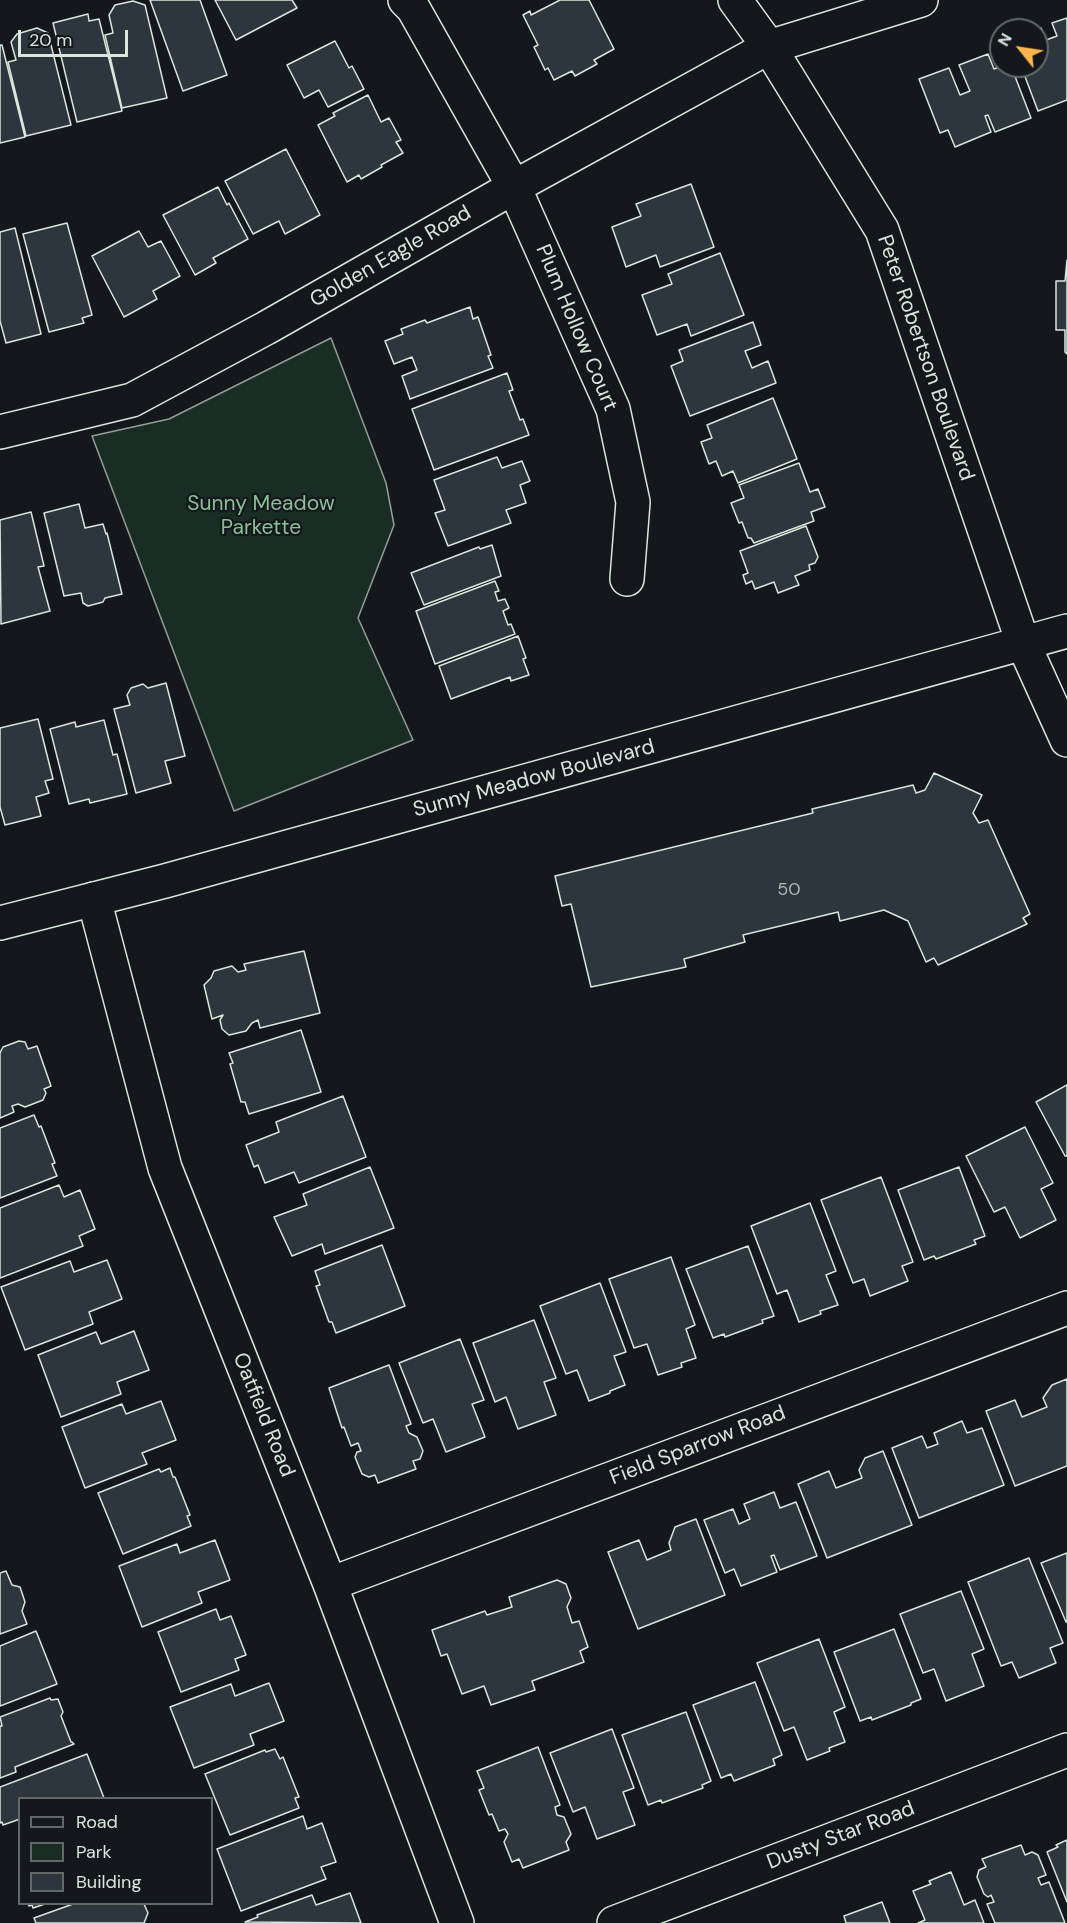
<!DOCTYPE html>
<html>
<head>
<meta charset="utf-8">
<style>
  body { margin:0 }
  #map { position:relative; width:1067px; height:1923px; overflow:hidden; background:#14181c; font-family:"DM Sans",sans-serif }
  canvas { display:block }
  .legend { position:absolute; left:18px; top:1797px; width:195px; height:108px; box-sizing:border-box; background:#14181c; border:2px solid #626a69; margin:0; padding:8px 10px; list-style:none; font-size:18px; color:#d8e6dc }
  .legend li { display:flex; align-items:center; gap:12px; height:30px }
  .legend b { width:30px; border:2px solid #626a69 }
  .north { position:absolute; left:989px; top:18px; width:60px; height:60px; box-sizing:border-box; background:#14181c; border:2px solid #626a69; border-radius:50%; rotate:300deg; font-size:16px; font-weight:700; line-height:24px; text-align:center; color:#d8e6dc }
  .north::after { content:''; display:block; margin:auto; width:21px; height:27px; background:#ffb74d; clip-path:polygon(50% 0,100% 100%,50% 72%,0 100%) }
  .scale { position:absolute; left:18px; top:30px; width:110px; height:27px; box-sizing:border-box; border:3px solid #d8e6dc; border-top:0; padding-left:8px; font-size:18px; line-height:21px; white-space:nowrap; color:#d8e6dc; -webkit-text-stroke:4px #14181c; paint-order:stroke }
</style>
</head>
<body>
<div id="map">
<canvas width="1067" height="1923"></canvas>
<ul class="legend">
<li><b style="height:8px;background:#14181c"></b>Road</li>
<li><b style="height:16px;background:#1a2d24"></b>Park</li>
<li><b style="height:16px;background:#2c363c"></b>Building</li>
</ul>
<div class="north">N</div>
<div class="scale">20 m</div>
</div>
<script>
const c = document.querySelector('canvas').getContext('2d');
c.lineJoin = 'round';
function fill(path, color) { c.fillStyle = color; c.fill(path, 'evenodd'); }
const poly = rows => new Path2D(rows.map(r => 'M' + r).join(''));
function stroke(path, color, width, dash) { c.strokeStyle = color; c.lineWidth = width; c.lineCap = dash ? 'butt' : 'round'; c.setLineDash(dash || []); c.stroke(path); }
function drawText(font, color, halo, rows, align = 'center') {
  c.font = font + ' "DM Sans",sans-serif'; c.lineWidth = 4.5; c.setLineDash([]); c.textBaseline = 'middle'; c.strokeStyle = halo; c.fillStyle = color; for (const [text, x, y, turn = 0] of rows) {
    c.save(); c.translate(x, y); c.rotate((+turn || 0) * Math.PI / 180); c.textAlign = isNaN(turn) ? turn : align; if (halo) c.strokeText(text, 0, 0); c.fillText(text, 0, 0); c.restore();
  }
}
const green = poly([
  [331,338,386,483,394,525,358,618,413,740,234,811,92,436,169,419,331,338]
]);
const building = poly([
  [150,0,200,0,227,75,183,91,150,0],
  [215,0,292,0,297,8,236,40,215,0],
  [560,0,589,0,614,49,594,60,597,64,575,76,572,71,554,80,548,68,545,70,534,47,538,45,523,15,530,11,531,15,560,0],
  [133,1,145,5,167,98,122,108,105,35,113,33,109,15,115,5,133,1],
  [88,14,89,21,99,19,122,111,77,122,53,23,88,14],
  [1067,18,1067,100,1038,111,1021,66,1037,66,1036,30,1041,28,1046,40,1057,36,1052,23,1067,18],
  [37,28,48,33,71,125,26,136,8,62,16,60,11,42,17,34,37,28],
  [335,41,349,68,352,66,364,89,328,107,319,90,304,98,287,65,335,41],
  [0,45,2,45,25,137,0,143,0,45],
  [988,54,994,69,1002,66,1011,66,1031,118,995,132,988,115,985,116,991,132,955,147,948,130,940,133,919,79,949,68,960,95,970,91,959,65,988,54],
  [368,95,381,122,389,118,401,140,396,142,403,153,381,165,382,167,361,179,359,175,347,182,318,125,335,116,333,113,368,95],
  [286,149,320,215,285,234,279,221,253,234,225,181,286,149],
  [691,184,714,247,660,267,656,255,626,267,612,227,641,216,636,204,691,184],
  [218,187,227,205,229,203,248,239,213,258,216,263,195,275,163,215,218,187],
  [67,223,92,315,82,318,84,323,49,332,23,234,67,223],
  [15,228,41,334,6,343,0,321,0,232,15,228],
  [139,231,148,247,161,241,180,276,153,291,157,299,124,317,92,256,139,231],
  [720,253,744,315,691,336,687,324,657,335,642,295,672,284,668,274,720,253],
  [1067,260,1067,354,1065,352,1065,330,1056,330,1056,281,1065,281,1067,260],
  [470,307,473,319,478,317,491,355,488,356,493,368,410,399,402,376,417,370,412,357,394,364,385,341,403,334,401,329,425,320,427,323,470,307],
  [753,322,761,345,745,351,752,368,768,361,776,383,690,416,671,366,683,361,679,350,753,322],
  [507,373,513,390,509,391,520,420,523,419,529,435,434,470,412,409,507,373],
  [773,398,797,459,738,483,733,471,722,476,716,461,709,464,701,442,712,438,707,425,773,398],
  [497,457,502,468,522,461,530,481,520,485,526,503,506,510,511,523,448,546,435,513,445,510,434,480,497,457],
  [799,463,810,492,818,489,825,507,811,512,814,521,754,543,751,538,748,538,742,522,739,523,731,503,744,498,739,485,799,463],
  [79,504,85,528,103,524,106,534,107,533,122,594,105,598,103,602,88,606,83,603,81,593,64,596,44,513,79,504],
  [31,512,44,566,38,567,50,611,1,624,0,520,31,512],
  [806,526,818,557,815,563,809,565,810,570,795,576,799,585,778,593,774,582,755,589,752,581,746,584,743,575,748,573,740,551,806,526],
  [492,545,501,576,424,605,411,573,479,547,480,549,492,545],
  [495,581,499,591,495,592,498,601,505,599,509,608,503,611,508,625,511,624,515,634,435,664,416,611,495,581],
  [518,636,526,658,523,659,529,675,511,681,510,677,451,699,439,666,518,636],
  [166,683,185,756,165,761,171,783,136,793,114,709,130,705,127,695,131,688,143,684,148,688,166,683],
  [38,719,53,779,45,781,49,793,36,797,41,816,5,825,0,807,0,728,38,719],
  [104,720,113,755,117,754,127,794,90,803,89,799,69,804,50,729,75,722,76,727,104,720],
  [934,773,982,795,973,813,979,823,988,820,1030,914,1023,918,1027,924,938,965,934,958,926,962,908,921,884,910,840,921,838,912,743,935,745,942,684,959,686,967,591,987,571,904,562,906,555,876,813,813,812,809,913,785,916,793,925,790,934,773],
  [304,951,320,1013,260,1028,258,1020,252,1023,246,1031,229,1035,222,1029,220,1020,223,1015,212,1019,204,985,211,978,214,971,232,966,238,972,246,970,244,964,304,951],
  [301,1030,321,1092,249,1114,245,1102,241,1102,230,1064,233,1063,229,1053,301,1030],
  [19,1041,25,1042,28,1049,37,1046,51,1086,44,1089,46,1093,43,1100,25,1107,18,1104,12,1106,14,1112,0,1118,0,1053,3,1047,19,1041],
  [1067,1085,1067,1156,1065,1156,1036,1102,1067,1085],
  [343,1096,366,1157,299,1183,294,1172,265,1183,258,1165,254,1167,246,1145,279,1132,276,1122,343,1096],
  [34,1115,39,1127,41,1126,55,1163,52,1164,57,1176,0,1198,0,1128,34,1115],
  [1025,1127,1053,1183,1041,1189,1056,1220,1020,1238,1005,1207,994,1212,966,1156,1025,1127],
  [370,1167,394,1228,325,1254,322,1244,292,1256,274,1217,307,1205,303,1194,370,1167],
  [959,1167,985,1236,974,1240,976,1244,936,1259,934,1256,924,1260,898,1190,959,1167],
  [881,1177,913,1262,902,1266,908,1281,870,1296,864,1279,853,1283,821,1200,881,1177],
  [59,1185,64,1197,80,1190,95,1229,79,1236,83,1246,0,1278,0,1208,59,1185],
  [810,1203,836,1271,826,1275,838,1305,820,1311,821,1314,799,1322,787,1290,777,1294,751,1226,810,1203],
  [382,1245,405,1306,336,1333,332,1322,329,1322,316,1286,320,1285,315,1271,382,1245],
  [748,1246,774,1316,762,1320,763,1323,725,1337,724,1334,713,1338,686,1269,748,1246],
  [671,1257,695,1325,686,1329,696,1358,681,1363,682,1367,658,1375,647,1344,634,1348,609,1279,671,1257],
  [107,1260,122,1299,89,1312,93,1324,25,1350,1,1287,70,1261,74,1272,107,1260],
  [600,1283,626,1352,614,1356,625,1385,610,1391,610,1393,589,1401,577,1370,566,1374,540,1306,600,1283],
  [534,1320,556,1378,544,1382,556,1415,518,1429,506,1397,495,1402,473,1343,534,1320],
  [134,1331,149,1370,117,1382,121,1394,61,1417,38,1355,96,1332,101,1344,134,1331],
  [460,1339,484,1400,472,1404,485,1437,446,1452,433,1419,423,1423,399,1363,460,1339],
  [389,1365,411,1424,406,1426,409,1433,417,1437,423,1451,420,1459,413,1461,416,1469,378,1483,375,1475,369,1477,362,1474,355,1457,357,1452,361,1451,358,1443,351,1446,344,1427,342,1428,329,1388,389,1365],
  [1067,1379,1067,1466,1015,1486,986,1411,1015,1400,1022,1417,1047,1407,1043,1398,1052,1385,1067,1379],
  [161,1401,176,1440,142,1453,147,1464,85,1488,62,1427,122,1404,126,1414,161,1401],
  [962,1421,967,1433,982,1428,1004,1485,919,1518,892,1448,922,1436,927,1448,938,1444,934,1433,962,1421],
  [883,1451,912,1525,827,1558,798,1484,829,1471,836,1488,862,1478,859,1470,865,1458,883,1451],
  [170,1468,173,1477,175,1477,190,1515,187,1516,191,1526,123,1554,98,1493,159,1469,161,1472,170,1468],
  [774,1492,780,1508,796,1502,817,1556,780,1570,774,1555,771,1556,777,1572,741,1586,734,1569,725,1573,704,1520,733,1509,739,1524,750,1519,744,1504,774,1492],
  [696,1519,725,1595,638,1629,608,1552,639,1540,647,1560,671,1550,669,1543,675,1527,696,1519],
  [215,1540,230,1580,198,1592,202,1603,142,1627,119,1566,177,1544,180,1553,215,1540],
  [1067,1553,1067,1622,1066,1622,1041,1563,1067,1553],
  [1029,1558,1063,1643,1050,1648,1056,1663,1019,1678,1012,1662,1001,1666,968,1582,1029,1558],
  [6,1571,12,1585,20,1587,25,1602,22,1611,27,1624,0,1634,0,1573,6,1571],
  [557,1580,566,1584,571,1598,567,1607,572,1623,579,1621,588,1647,580,1651,584,1662,532,1681,535,1690,491,1705,484,1686,462,1694,447,1654,441,1656,432,1630,485,1611,487,1615,512,1607,509,1597,557,1580],
  [961,1591,984,1649,972,1654,984,1686,946,1701,934,1669,923,1673,900,1614,961,1591],
  [216,1609,220,1620,231,1616,246,1655,235,1659,239,1670,181,1692,158,1632,216,1609],
  [894,1629,921,1699,911,1703,911,1705,872,1720,871,1717,860,1721,834,1652,894,1629],
  [36,1631,57,1684,0,1706,0,1646,36,1631],
  [819,1639,845,1707,834,1712,845,1742,829,1748,830,1751,807,1760,794,1727,784,1731,757,1663,819,1639],
  [755,1682,782,1755,773,1759,775,1765,734,1781,731,1774,721,1778,693,1705,755,1682],
  [269,1683,284,1721,250,1734,254,1745,194,1768,170,1707,231,1684,235,1696,269,1683],
  [50,1698,51,1700,58,1699,63,1712,61,1716,71,1742,72,1742,74,1744,15,1767,16,1772,0,1778,0,1726,2,1726,0,1717,50,1698],
  [686,1712,711,1781,702,1785,703,1788,662,1803,661,1800,648,1805,622,1735,686,1712],
  [612,1729,634,1788,623,1792,635,1825,597,1839,585,1807,573,1812,550,1753,612,1729],
  [538,1747,560,1805,555,1807,557,1815,564,1817,571,1834,566,1842,569,1850,523,1868,519,1859,512,1862,504,1842,508,1834,505,1829,499,1831,492,1814,489,1815,479,1790,484,1788,477,1771,538,1747],
  [275,1749,280,1759,283,1757,299,1797,295,1798,299,1808,230,1835,205,1774,265,1750,266,1752,275,1749],
  [87,1754,104,1798,20,1798,20,1819,3,1825,2,1822,0,1823,0,1787,87,1754],
  [303,1816,307,1829,322,1823,336,1862,321,1867,326,1879,241,1911,217,1849,303,1816],
  [1067,1840,1067,1902,1047,1852,1058,1847,1056,1845,1067,1840],
  [1021,1845,1025,1855,1032,1852,1038,1855,1046,1875,1038,1878,1041,1885,1049,1882,1065,1923,995,1923,987,1904,994,1902,991,1895,988,1897,984,1894,977,1877,979,1870,986,1867,982,1859,1021,1845],
  [951,1872,964,1905,975,1900,984,1923,918,1923,925,1920,913,1891,931,1884,929,1881,951,1872],
  [350,1893,361,1923,245,1922,258,1917,257,1915,312,1895,316,1905,350,1893],
  [882,1902,890,1923,846,1923,844,1916,882,1902],
  [28,1904,45,1904,33,1908,32,1905,29,1906,28,1904],
  [73,1904,144,1904,148,1913,144,1923,36,1923,34,1918,73,1904]
]);
const street = poly([
  [405,0,413,8,514,187,613,409,633,502,627,579],
  [0,432,132,400,266,328,514,187,769,47,921,0],
  [94,899,165,1168,330,1584,457,1923],
  [330,1584,1067,1308],
  [614,1923,1067,1750]
]);
const secondary = poly([
  [735,0,769,47,882,230,1023,643,1067,740],
  [0,923,165,881,1067,631]
]);
const numberNames = [
  ["50",789,890]
];
const streetNames = [
  ["Golden Eagle Road",391,257,-30],
  ["Plum Hollow Court",576,328,67],
  ["Peter Robertson Boulevard",925,358,71],
  ["Sunny Meadow Boulevard",534,779,-15],
  ["Oatfield Road",263,1415,68],
  ["Field Sparrow Road",698,1446,-21],
  ["Dusty Star Road",841,1836,-21]
];
const parkNames = [
  ["Sunny Meadow",261,504],
  ["Parkette",261,528]
];
fill(green, '#1a2d24');
stroke(green, '#939e99', 1.5);
fill(building, '#2c363c');
stroke(building, '#d8e6dc', 1.5);
stroke(street, '#d8e6dc', 36);
stroke(secondary, '#d8e6dc', 36);
stroke(street, '#14181c', 33);
stroke(secondary, '#14181c', 33);
drawText('18px', '#adbab4', null, numberNames);
drawText('21px', '#d8e6dc', '#14181c', streetNames);
drawText('21px', '#8ac095', '#14181c', parkNames);
</script>
</body>
</html>
